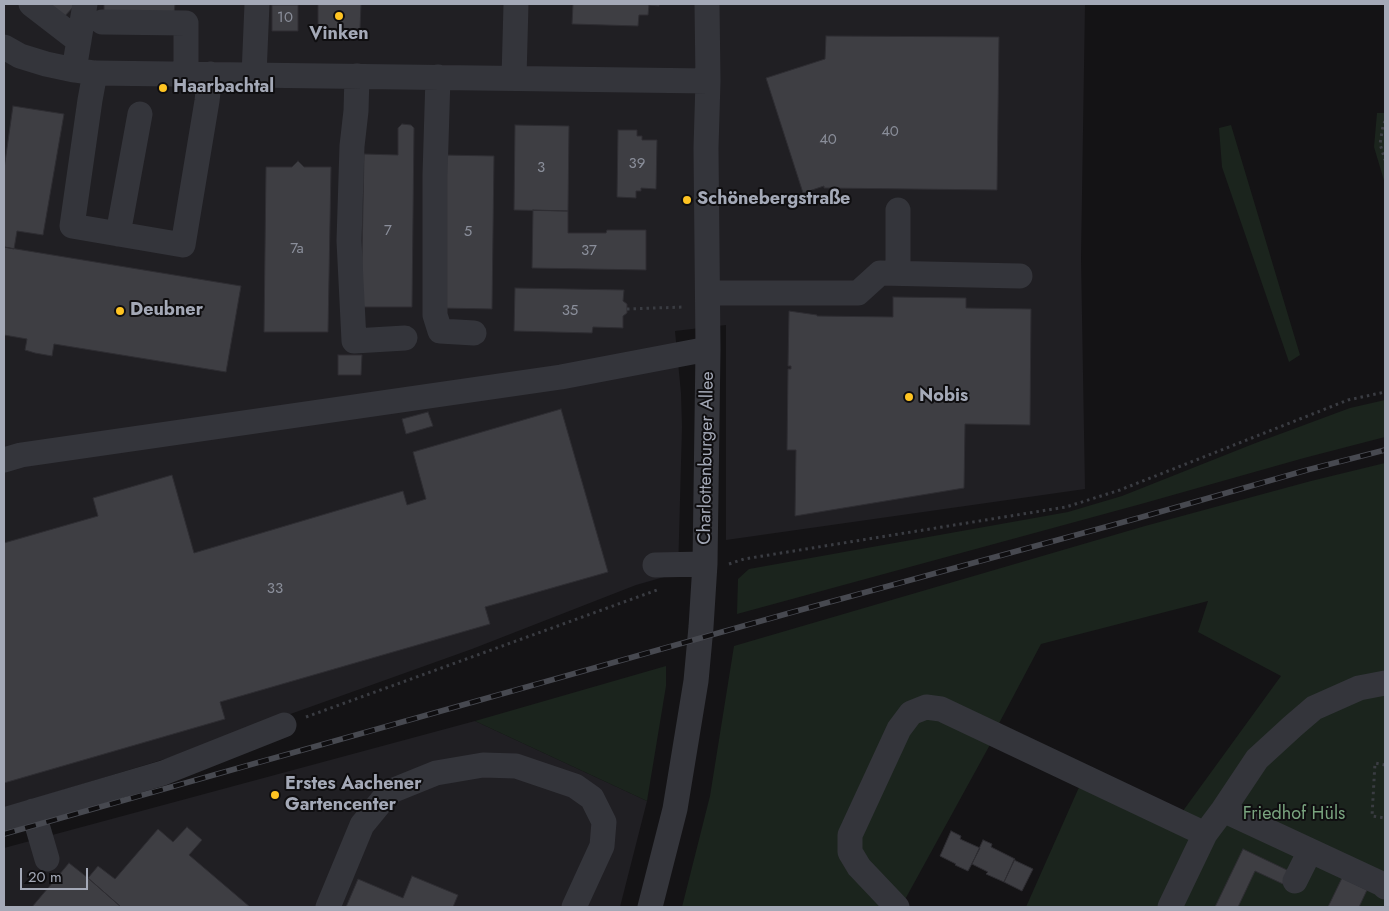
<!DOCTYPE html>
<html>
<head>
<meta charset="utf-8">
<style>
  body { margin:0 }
  #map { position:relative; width:1389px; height:911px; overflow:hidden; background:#141315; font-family:Jost,sans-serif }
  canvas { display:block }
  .frame { position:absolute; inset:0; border:5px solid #a4a9b7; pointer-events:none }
  .scale { position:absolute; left:20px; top:868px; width:68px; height:22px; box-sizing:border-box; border:2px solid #a4a9b7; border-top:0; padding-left:6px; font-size:15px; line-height:18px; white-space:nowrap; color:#a4a9b7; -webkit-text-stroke:4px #0f0e10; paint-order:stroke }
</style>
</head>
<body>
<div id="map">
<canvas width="1389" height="911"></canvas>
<div class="frame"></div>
<div class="scale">20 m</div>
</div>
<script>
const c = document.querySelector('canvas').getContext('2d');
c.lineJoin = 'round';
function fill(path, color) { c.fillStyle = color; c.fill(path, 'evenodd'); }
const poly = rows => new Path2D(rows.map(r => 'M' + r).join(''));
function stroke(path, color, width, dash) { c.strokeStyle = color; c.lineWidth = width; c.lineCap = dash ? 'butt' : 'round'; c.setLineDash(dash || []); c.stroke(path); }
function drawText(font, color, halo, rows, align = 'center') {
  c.font = font + ' Jost,sans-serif'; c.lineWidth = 4; c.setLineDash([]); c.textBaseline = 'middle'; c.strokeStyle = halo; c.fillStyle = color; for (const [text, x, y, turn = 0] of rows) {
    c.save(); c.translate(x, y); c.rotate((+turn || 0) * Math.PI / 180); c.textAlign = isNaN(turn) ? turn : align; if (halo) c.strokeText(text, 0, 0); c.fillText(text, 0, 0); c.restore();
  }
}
const built = poly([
  [4,4,1085,4,1081,258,1085,489,726,540,726,325,675,331,681,393,682,427,678,573,636,585,472,649,282,717,257,731,4,808],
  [475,721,647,801,620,907,4,907,4,848]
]);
const green = poly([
  [1377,113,1385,113,1385,184,1374,147],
  [1231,125,1300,355,1289,362,1222,167,1219,128],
  [1385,400,1385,437,1304,458,1141,504,737,614,738,579,749,569,1068,512,1122,496,1253,444,1350,408],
  [1385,463,1385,907,1026,907,1080,785,1172,826,1281,676,1198,632,1208,601,1041,644,996,729,924,701,846,831,889,907,682,907,710,796,734,646,1145,526,1311,481],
  [666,666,666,686,647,801,475,721],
  [928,712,992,741,902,905,864,864,856,834,904,732]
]);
const building = poly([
  [46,4,76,4,63,18,46,4],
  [104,4,175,4,174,13,104,12,104,4],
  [318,4,361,4,360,29,318,28,318,4],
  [573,4,659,4,659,6,649,5,648,15,639,15,638,26,572,24,573,4],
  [272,5,298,5,298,31,272,31,272,5],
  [826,36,999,37,997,190,824,188,824,186,803,193,766,78,825,59,826,36],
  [13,106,64,114,43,235,17,231,14,249,4,247,4,169,13,106],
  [402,124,411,125,414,128,412,307,361,307,364,154,398,155,398,128,402,124],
  [515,125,569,126,568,211,514,210,515,125],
  [618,130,637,130,637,136,642,136,642,140,657,140,656,189,641,188,641,191,636,191,636,198,617,197,618,130],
  [443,155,494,156,492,309,441,308,443,155],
  [298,161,304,167,331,167,328,332,264,332,266,167,292,167,298,161],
  [533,210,568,211,568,233,606,233,607,230,646,230,646,270,532,268,533,210],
  [4,247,241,286,226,372,54,344,52,356,35,353,25,350,27,339,4,335,4,247],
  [515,288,624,290,623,301,627,304,627,313,623,316,623,328,593,327,592,333,514,331,515,288],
  [893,297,966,298,966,308,1031,309,1030,425,965,424,964,488,795,516,796,450,787,450,788,369,791,369,791,366,788,366,789,311,817,315,817,316,893,317,893,297],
  [338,355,362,355,361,375,338,375,338,355],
  [561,409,608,572,485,607,490,624,220,702,225,719,4,783,4,543,98,516,93,498,172,475,194,553,403,491,407,505,426,499,413,452,561,409],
  [428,412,433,426,406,434,402,419,428,412],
  [187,827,202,840,189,855,250,907,121,907,88,878,98,866,115,879,158,829,173,842,187,827],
  [951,831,961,836,960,839,980,848,968,871,955,865,956,864,940,856,951,831],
  [983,840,992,844,991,847,1015,859,1004,882,986,874,988,872,972,864,983,840],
  [1243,849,1289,871,1283,884,1255,871,1238,907,1215,907,1243,849],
  [1014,860,1033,869,1022,891,1004,882,1014,860],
  [69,863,88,878,121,907,32,907,69,863],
  [412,876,458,895,453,907,346,907,358,879,403,898,412,876],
  [1342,878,1367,890,1359,907,1328,907,1342,878]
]);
const path = poly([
  [1385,121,1383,126,1380,144,1385,160],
  [627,309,684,307],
  [729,564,744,559,1066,507,1120,490,1348,400,1385,392],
  [306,717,657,590],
  [1385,765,1375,763,1372,816,1385,818]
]);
const minor = poly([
  [31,4,79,41],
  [102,22,186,23,186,74],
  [4,47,20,56,46,64,74,70,95,73,708,81],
  [74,70,85,4],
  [95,73,90,100,72,226,183,245,207,101,210,74],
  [254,75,257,4],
  [357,76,356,111,352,146,349,241,354,341,405,338],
  [438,77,435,175,435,315,440,331,474,333],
  [514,78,516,4],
  [898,210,898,273],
  [118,234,140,114],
  [708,293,858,293,880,273,1020,276],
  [4,460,21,455,561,377,708,349],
  [655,565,705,564],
  [1223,810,1382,884,1385,887],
  [33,811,47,859],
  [4,820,163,773,284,725],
  [1295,881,1310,851],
  [328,907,362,825,389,792,436,773,483,765,516,766,575,786,592,798,604,822,602,846,574,907],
  [650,907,675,809,696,681,701,627,705,564,708,349,706,148,708,81,707,4],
  [897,907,859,867,850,852,850,835,899,729,911,713,926,707,941,709,1205,834],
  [1170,907,1205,834,1223,810,1257,759,1293,726,1314,708,1359,688,1385,683]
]);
const rail = poly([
  [4,834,793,612,1142,517,1307,470,1385,450]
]);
const markers = [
  [339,16,5,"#ffc422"],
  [163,88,5,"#ffc422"],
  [687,200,5,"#ffc422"],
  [120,311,5,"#ffc422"],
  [909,397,5,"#ffc422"],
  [275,795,5,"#ffc422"]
];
const numberNames = [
  ["10",285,18],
  ["40",890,132],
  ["40",828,140],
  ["39",637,164],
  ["3",541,168],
  ["7",388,231],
  ["5",468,232],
  ["7a",297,249],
  ["37",589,251],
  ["35",570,311],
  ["33",275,589]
];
const poiNames = [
  ["Vinken",339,35,"center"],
  ["Haarbachtal",173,88],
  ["Schönebergstraße",697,200],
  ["Deubner",130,311],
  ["Nobis",919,397],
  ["Erstes Aachener",285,785],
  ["Gartencenter",285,806]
];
const streetNames = [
  ["Charlottenburger Allee",707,458,-89]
];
const parkNames = [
  ["Friedhof Hüls",1294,815]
];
fill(built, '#201f23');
fill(green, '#1b241d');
fill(building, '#3e3e43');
stroke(building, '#2e2d32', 1);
stroke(path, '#3a3c42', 3, [2.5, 4]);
stroke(minor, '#34353b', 25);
stroke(rail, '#474950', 5.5);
stroke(rail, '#0f0e10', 4, [11]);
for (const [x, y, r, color] of markers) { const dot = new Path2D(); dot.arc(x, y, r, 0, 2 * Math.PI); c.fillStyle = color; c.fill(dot); stroke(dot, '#0f0e10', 2); }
drawText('15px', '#8a8e9a', null, numberNames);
drawText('bold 18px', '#a4a9b7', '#0f0e10', poiNames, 'left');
drawText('18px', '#a4a9b7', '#0f0e10', streetNames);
drawText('18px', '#79a47f', '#0f0e10', parkNames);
</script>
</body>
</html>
